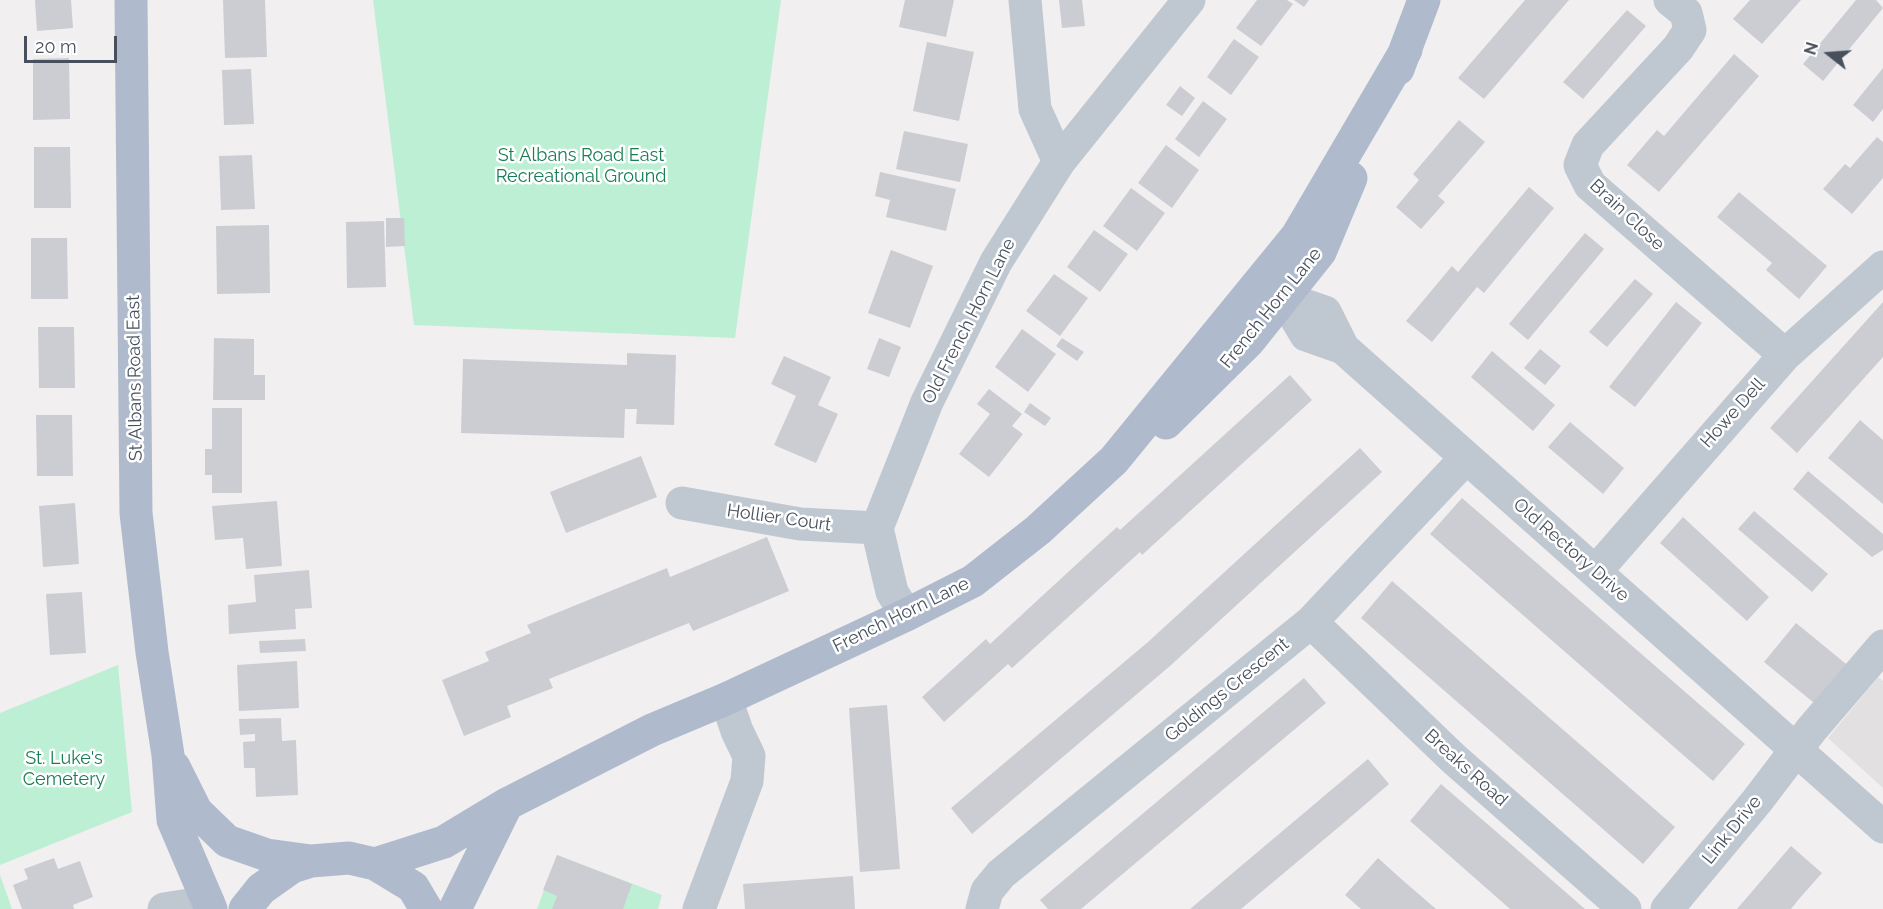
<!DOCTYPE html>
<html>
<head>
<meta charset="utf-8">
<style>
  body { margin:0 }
  #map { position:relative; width:1883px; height:909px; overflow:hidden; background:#f1efef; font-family:Raleway,sans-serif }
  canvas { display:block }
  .north { position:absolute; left:1799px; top:24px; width:60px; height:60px; -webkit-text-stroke:4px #fff; paint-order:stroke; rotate:287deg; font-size:16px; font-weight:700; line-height:24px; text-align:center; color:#47505c }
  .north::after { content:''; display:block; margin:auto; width:21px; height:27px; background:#47505c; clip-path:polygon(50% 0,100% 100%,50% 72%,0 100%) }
  .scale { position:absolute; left:24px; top:36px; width:93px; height:27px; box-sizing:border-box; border:3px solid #47505c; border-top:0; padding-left:8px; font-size:18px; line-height:21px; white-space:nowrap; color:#47505c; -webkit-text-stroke:4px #fff; paint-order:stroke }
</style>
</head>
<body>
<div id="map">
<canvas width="1883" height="909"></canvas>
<div class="north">N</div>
<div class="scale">20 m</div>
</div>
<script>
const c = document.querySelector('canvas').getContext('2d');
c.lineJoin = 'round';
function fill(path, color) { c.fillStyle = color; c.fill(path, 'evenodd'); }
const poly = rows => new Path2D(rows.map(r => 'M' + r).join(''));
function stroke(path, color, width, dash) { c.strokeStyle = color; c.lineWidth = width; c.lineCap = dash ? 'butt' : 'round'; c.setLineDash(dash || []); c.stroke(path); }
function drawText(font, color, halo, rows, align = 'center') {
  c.font = font + ' Raleway,sans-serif'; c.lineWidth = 5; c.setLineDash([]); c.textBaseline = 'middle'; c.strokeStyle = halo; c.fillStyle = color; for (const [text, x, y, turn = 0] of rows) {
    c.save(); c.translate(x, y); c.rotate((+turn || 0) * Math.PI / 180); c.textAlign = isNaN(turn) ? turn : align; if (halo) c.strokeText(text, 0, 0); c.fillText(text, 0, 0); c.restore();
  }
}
const education = poly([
  [1878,677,1883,681,1883,788,1828,738]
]);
const green = poly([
  [373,0,781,0,735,338,414,325],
  [118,665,132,812,0,865,0,713],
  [557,855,662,895,658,909,537,909],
  [0,875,12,909,0,909]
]);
const building = poly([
  [35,0,71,0,73,28,37,31],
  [223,0,265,0,267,57,225,58],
  [905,0,954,0,946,37,899,27],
  [1059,0,1082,0,1085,26,1062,28],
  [1257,0,1287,0,1293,4,1261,46,1236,28],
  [1294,0,1309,0,1304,7],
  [1525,0,1569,0,1484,99,1458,78],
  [1750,0,1801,0,1762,44,1733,19],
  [1856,0,1876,0,1883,8,1823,81,1803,64],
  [1627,10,1646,26,1583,99,1563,82],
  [1234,39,1259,57,1231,95,1207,77],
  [927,42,974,52,959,121,913,111],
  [1734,54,1759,76,1659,192,1627,165,1657,130,1664,136],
  [69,58,70,119,33,120,33,59],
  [1883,68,1883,109,1873,122,1853,105],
  [251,69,254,124,224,125,222,70],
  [1180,86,1195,98,1182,116,1166,105],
  [1203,101,1227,119,1199,157,1175,139],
  [1459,120,1485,142,1438,196,1445,202,1421,229,1396,207,1419,180,1413,174],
  [904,131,968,144,960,182,896,169],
  [1877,137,1883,142,1883,178,1852,214,1823,189,1845,164,1850,168],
  [1166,145,1199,170,1172,208,1138,183],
  [34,147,70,147,71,208,34,208],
  [252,155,255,209,221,210,219,156],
  [880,172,956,189,946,231,886,217,890,200,875,196],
  [1529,187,1554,208,1484,293,1477,287,1432,342,1406,321,1452,266,1458,272],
  [1131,188,1165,213,1137,251,1103,226],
  [1739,192,1827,266,1799,299,1766,270,1772,263,1717,217],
  [386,218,404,218,405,246,386,247],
  [384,221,386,287,347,288,346,222],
  [269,225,270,293,217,294,216,226],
  [1094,230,1128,254,1100,292,1067,267],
  [1585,233,1604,249,1528,340,1509,324],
  [31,238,67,238,68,299,31,299],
  [891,250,933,266,910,328,868,313],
  [1054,274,1088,298,1060,336,1026,311],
  [1635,279,1653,294,1607,347,1589,332],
  [1676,302,1702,323,1635,407,1609,387],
  [1883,302,1883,357,1797,453,1770,428],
  [38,327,74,327,75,388,39,388],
  [1022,329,1056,354,1028,392,995,367],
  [214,338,254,339,254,375,265,375,265,400,213,400],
  [879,338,901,347,889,377,867,369],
  [1062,338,1084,352,1077,361,1056,346],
  [1540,349,1561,366,1545,385,1524,368],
  [1492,351,1555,405,1533,431,1471,377],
  [627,353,676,355,674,425,636,424,637,409,625,409,624,438,461,433,463,359,627,365],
  [784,356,831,377,818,405,838,414,816,463,774,445,796,396,771,384],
  [1290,375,1312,400,1142,555,1140,552,1012,668,1008,664,944,722,922,697,986,639,990,644,1117,527,1120,530],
  [989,389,1022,414,1012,426,1023,434,989,477,959,454,990,414,977,404],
  [1030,403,1051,418,1045,426,1024,412],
  [212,408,242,408,242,493,212,493,212,475,205,475,205,449,212,449],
  [36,415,72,415,73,476,37,476],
  [1860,420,1883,440,1883,504,1828,458],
  [1570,422,1624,468,1603,494,1548,447],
  [1360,448,1382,472,1170,666,972,834,951,808,1148,642],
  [641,456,657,497,566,533,550,492],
  [1808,471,1883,534,1883,550,1872,557,1793,489],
  [1462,498,1745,744,1713,781,1430,534],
  [277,501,282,566,246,569,243,538,215,540,212,506],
  [75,503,79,564,43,567,39,506],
  [1754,511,1828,574,1812,592,1738,529],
  [1683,517,1769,597,1747,621,1660,543],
  [767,537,789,591,693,631,689,623,549,679,553,688,507,706,511,717,464,736,442,680,489,661,485,652,531,633,527,625,667,568,670,577],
  [309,570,312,608,295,609,296,629,229,634,228,605,256,602,254,575],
  [1392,581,1675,827,1643,864,1361,618],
  [82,592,86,653,50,655,46,594],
  [1796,623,1851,668,1819,707,1764,662],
  [305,639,306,651,260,653,259,641],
  [297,661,299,708,239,711,237,665],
  [1304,678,1326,703,1081,909,1048,909,1040,900],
  [887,705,900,869,860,872,849,708],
  [281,718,282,741,296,740,298,795,256,797,255,768,244,768,243,742,255,741,255,734,240,735,239,719],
  [1368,759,1389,784,1346,821,1241,909,1190,909],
  [1441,784,1507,841,1585,909,1510,909,1410,821],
  [1791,846,1822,873,1799,899,1791,909,1737,909],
  [557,855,632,884,623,909,552,909,557,896,543,890],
  [54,858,58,869,80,861,93,897,73,905,74,909,22,909,13,885,28,879,24,869],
  [1378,858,1399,877,1436,909,1361,909,1345,895],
  [853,876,855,909,745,909,743,884]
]);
const minor = poly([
  [1025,0,1035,109,1059,162],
  [1670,0,1686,13,1690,30,1678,48,1588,145,1580,165,1590,185,1785,355],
  [1262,281,1284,298,1306,335,1343,348,1883,827],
  [1284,298,1325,312,1343,348],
  [682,503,800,524,877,528],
  [1596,571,1785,355,1883,267],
  [906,615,892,592,877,528,927,402,996,262,1059,162,1189,0],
  [1311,622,1454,759,1625,909],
  [164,909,208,902],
  [699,909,747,781,749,756,737,731,726,699],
  [982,909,987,891,1001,874,1311,622,1465,459],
  [1667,909,1757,801,1811,730,1883,646]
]);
const major = poly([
  [131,0,136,513,152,652,168,755,173,820,211,909],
  [1398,69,1424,0],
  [1166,423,1249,341,1320,252,1351,178],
  [174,767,196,811,227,841,267,855,311,861],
  [375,864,444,842,507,804,652,730,726,699,906,615,973,581,1038,530,1114,460,1297,236,1406,50],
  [245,909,261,889,292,867,311,861,349,858,375,864,413,887,426,909],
  [455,909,507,804]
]);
const parkNames = [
  ["St Albans Road East",581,156],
  ["Recreational Ground",581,177],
  ["St. Luke's",64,759],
  ["Cemetery",64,780]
];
const streetNames = [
  ["Brain Close",1627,215,43],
  ["French Horn Lane",1271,308,-51],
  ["Old French Horn Lane",969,321,-63],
  ["St Albans Road East",135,378,-91],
  ["Howe Dell",1733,413,-48],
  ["Hollier Court",779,518,8],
  ["Old Rectory Drive",1571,550,41],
  ["French Horn Lane",901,615,-26],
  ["Goldings Crescent",1227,690,-39],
  ["Breaks Road",1466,768,42],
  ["Link Drive",1732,830,-51]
];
fill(education, '#e2e0e1');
fill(green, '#bdefd5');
fill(building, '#cccdd3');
stroke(minor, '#bfc8d1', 33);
stroke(major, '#afbbcd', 33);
drawText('18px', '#187d54', '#fff', parkNames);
drawText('18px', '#47505c', '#fff', streetNames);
</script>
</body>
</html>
